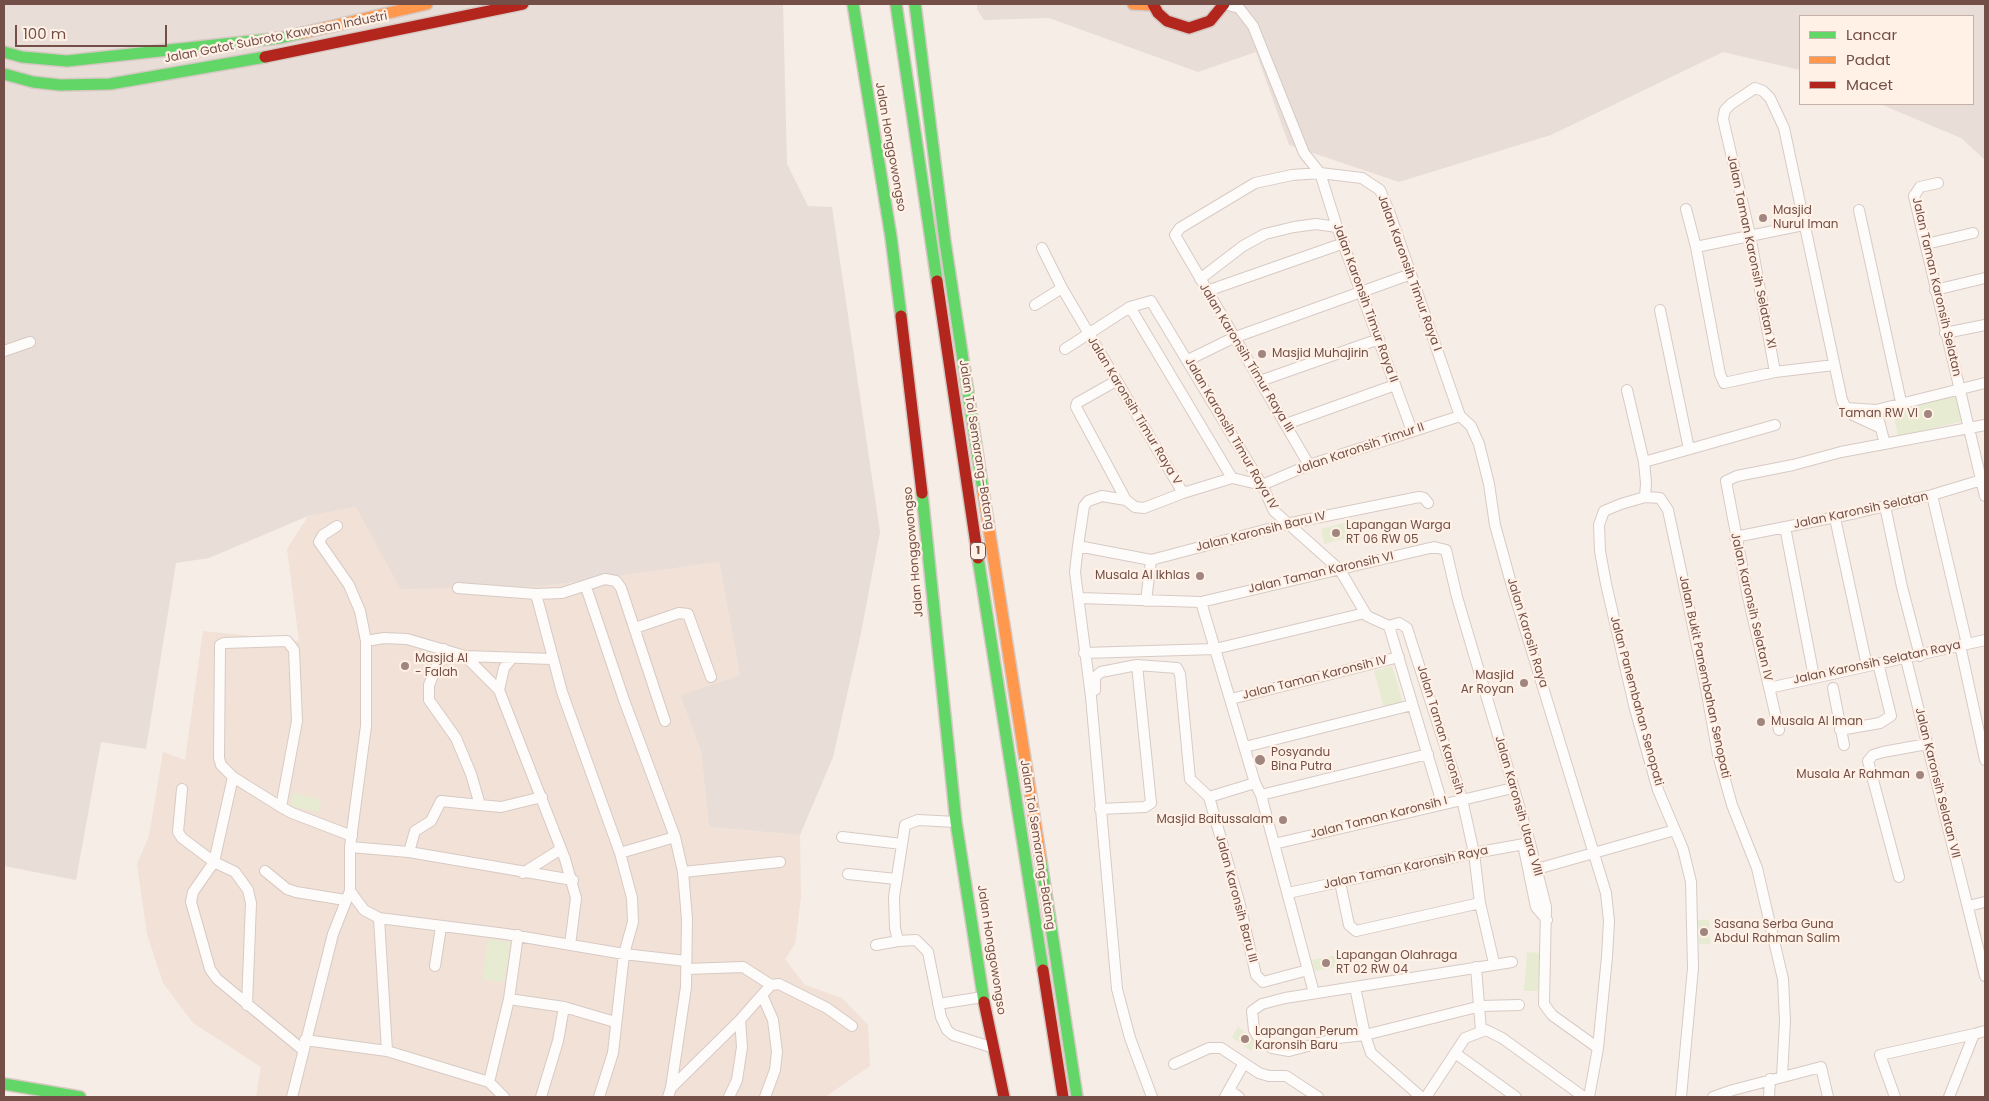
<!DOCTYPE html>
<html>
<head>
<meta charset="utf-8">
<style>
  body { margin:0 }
  #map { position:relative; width:1989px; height:1101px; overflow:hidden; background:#f6ede6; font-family:Poppins,sans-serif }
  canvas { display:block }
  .frame { position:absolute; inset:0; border:5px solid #734f48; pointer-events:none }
  .legend { position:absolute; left:1799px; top:15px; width:175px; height:90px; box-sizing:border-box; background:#fff1e6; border:1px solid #c7b0a7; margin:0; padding:6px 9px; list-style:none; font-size:15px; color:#734f48 }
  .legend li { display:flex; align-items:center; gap:10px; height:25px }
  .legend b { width:25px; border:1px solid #c7b0a7 }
  .scale { position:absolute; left:15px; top:25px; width:152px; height:22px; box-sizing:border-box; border:2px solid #734f48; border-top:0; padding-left:6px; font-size:15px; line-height:18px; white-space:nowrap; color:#734f48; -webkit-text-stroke:4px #fff1e6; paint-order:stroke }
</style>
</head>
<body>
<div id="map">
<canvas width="1989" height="1101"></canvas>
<div class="frame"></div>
<ul class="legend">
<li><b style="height:6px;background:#63d668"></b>Lancar</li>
<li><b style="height:6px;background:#ff974d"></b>Padat</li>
<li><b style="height:6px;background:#b3261e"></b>Macet</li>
</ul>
<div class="scale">100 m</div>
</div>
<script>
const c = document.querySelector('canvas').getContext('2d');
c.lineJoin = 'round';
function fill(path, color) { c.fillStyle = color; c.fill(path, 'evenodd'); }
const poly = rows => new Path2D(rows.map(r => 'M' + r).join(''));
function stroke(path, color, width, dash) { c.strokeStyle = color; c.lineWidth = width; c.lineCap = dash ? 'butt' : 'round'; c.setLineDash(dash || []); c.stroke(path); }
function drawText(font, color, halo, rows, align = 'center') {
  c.font = font + ' Poppins,sans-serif'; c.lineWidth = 4.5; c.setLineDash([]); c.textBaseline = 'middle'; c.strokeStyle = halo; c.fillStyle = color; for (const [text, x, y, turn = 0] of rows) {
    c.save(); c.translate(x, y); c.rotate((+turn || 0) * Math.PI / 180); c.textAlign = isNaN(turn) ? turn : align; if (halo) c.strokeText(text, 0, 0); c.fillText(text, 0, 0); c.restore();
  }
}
const residential = poly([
  [356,507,545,586,719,562,740,675,680,695,701,751,709,827,800,835,801,898,795,944,785,959,805,985,842,998,868,1025,870,1066,825,1097,256,1097,261,1067,193,1023,163,983,147,934,137,864,149,836,163,752,185,760,203,631,299,641,287,549,308,516]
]);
const industrial = poly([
  [4,4,783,4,787,164,808,206,832,207,880,532,861,633,833,757,800,835,709,827,701,751,680,695,740,675,719,562,545,586,401,589,356,507,308,516,209,558,176,563,146,749,101,742,76,880,4,866],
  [977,4,1985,4,1985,160,1961,138,1880,104,1973,104,1973,16,1800,16,1800,70,1723,52,1551,135,1399,182,1289,145,1256,52,1198,72,1049,18,984,20,977,9]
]);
const green = poly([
  [1958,392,1964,421,1898,436,1892,407],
  [1348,522,1351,537,1324,544,1321,529],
  [1392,666,1403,703,1384,708,1374,671],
  [293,793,321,800,319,812,290,806],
  [1698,920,1709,920,1710,944,1699,944],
  [488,939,510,942,504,982,482,979],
  [1527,952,1540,953,1538,991,1524,991],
  [1338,955,1340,966,1315,971,1312,960],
  [1238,1027,1258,1041,1251,1051,1232,1037]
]);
const street = poly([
  [1225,4,1239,8,1253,26,1304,153,1320,173,1337,227,1412,431],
  [1938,183,1920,187,1914,196,1985,496],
  [1686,209,1696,247,1720,374,1724,383,1775,372,1834,365],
  [1859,210,1901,402],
  [1926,244,1973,233],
  [1696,247,1803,225],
  [1042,248,1062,288,1183,493,1232,478,1262,485,1309,465,1460,416],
  [1200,279,1243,246,1265,234,1294,227,1316,224,1337,227],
  [1935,290,1985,278],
  [1207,291,1344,243],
  [1035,305,1062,288],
  [1130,307,1232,478],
  [1660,310,1689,449],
  [1945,333,1985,325],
  [1065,349,1130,307,1151,301,1262,485,1274,511,1340,570,1367,616,1389,626,1399,623,1407,628,1462,799,1474,853,1480,903,1494,963],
  [4,351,30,342],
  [1188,360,1233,338,1411,274],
  [1775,372,1750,235,1723,119,1725,110,1731,104,1755,88,1763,91,1770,98,1784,128,1842,400,1846,408,1876,410],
  [1116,381,1077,403,1076,407,1126,500,1135,507,1144,508,1183,493],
  [1260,381,1379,339],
  [1627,390,1644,462],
  [1846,408,1853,415,1881,428],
  [1460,416,1471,426,1479,444,1489,484,1495,525,1511,583,1606,893,1609,921,1607,957,1598,1048,1589,1097],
  [1286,424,1395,385],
  [1885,444,1876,410,1985,383],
  [1309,465,1175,235,1180,228,1255,183,1292,175,1320,173,1362,178,1380,190,1390,214,1460,416],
  [1932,495,1967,644],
  [1645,497,1660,498,1668,510,1705,683,1718,755,1732,805,1757,868,1770,924,1783,979,1785,1021,1782,1077],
  [1126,500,1102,496,1088,501,1084,506,1078,546,1151,560,1146,601],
  [1885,506,1902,587,1920,656],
  [1835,518,1867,666],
  [1785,527,1814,677],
  [1735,537,1856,513,1932,495,1985,479],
  [1078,546,1075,572,1091,697,1117,989,1130,1038,1152,1097],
  [1151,560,1291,523,1419,497,1424,498,1428,503],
  [586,587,624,700,675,837,683,872,687,919,686,987,671,1088,668,1097],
  [458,588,536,594,562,593,605,579,616,581,621,588,665,721],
  [536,594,562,692,620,853,632,898,633,922,624,954,613,1053,599,1097],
  [1079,598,1201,602,1434,547,1446,550,1457,597,1530,843,1546,907,1544,1004,1552,1015,1598,1048],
  [1201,602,1255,783,1261,795,1314,993],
  [1389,626,1442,803],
  [635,628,679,613,688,614,711,677],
  [366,641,384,638,407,639,465,656,552,659],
  [1960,645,1985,760],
  [444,649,429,685,429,700,456,738,471,774,480,805,501,807,542,797],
  [1084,653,1215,649,1365,613],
  [465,656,499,690,565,859,576,898,570,945],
  [1906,659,1985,976],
  [1769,688,1985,640],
  [1833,688,1844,745],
  [499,690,504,668,512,658],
  [1095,690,1095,677,1101,672,1137,665,1177,668,1180,674,1190,779,1209,797],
  [1231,699,1399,657],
  [1779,730,1748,597,1726,481,1737,476,1793,465,1841,452,1985,425],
  [1840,730,1880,723,1891,716,1878,663],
  [1245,747,1412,705],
  [233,777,214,862,235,872,248,890,251,903,247,1005],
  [1255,783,1209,797,1240,905,1256,975,1263,982,1308,970],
  [182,789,178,832,182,838,214,862,193,892,191,902,210,969,217,979,303,1050],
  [1261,795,1428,754],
  [281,807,297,721,294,650,287,641,224,643,220,645,219,758,221,765,233,777,281,807,292,813,352,836],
  [1100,809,1145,807,1151,803,1137,665],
  [956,822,918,820,905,825,894,897,895,928,898,941,916,940,928,952,941,1017,947,1030,953,1035,994,1048],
  [842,837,902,844],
  [1274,844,1513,788],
  [1523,844,1536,907,1547,920],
  [350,847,409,852,573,880],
  [409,852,415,831,431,821,441,801,480,805],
  [620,853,675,837],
  [1537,869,1675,830],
  [265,871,287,889,296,892,345,900],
  [683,872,780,862],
  [523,873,561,849],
  [848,874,896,879],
  [1899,877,1868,761,1873,755,1883,752,1927,744],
  [1340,882,1349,925,1356,931,1480,903],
  [350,891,364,910,379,918,506,934,624,954,686,961],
  [1288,893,1474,853,1530,843],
  [1968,906,1985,902],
  [379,918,387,1051],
  [876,945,898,941],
  [435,966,441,927],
  [1476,967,1481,1031],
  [686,969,743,967,771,985],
  [1355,987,1512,962],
  [762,995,771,985,779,984,827,1008,852,1026],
  [509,999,564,1007,615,1022],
  [938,1004,983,997],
  [305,1040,387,1051,489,1082,504,1097],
  [1455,1053,1516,1097],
  [1174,1064,1209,1048,1221,1048,1259,1073,1269,1076,1286,1076,1318,1097],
  [489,1082,509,999,518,935],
  [671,1088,740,1020,762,995,773,1020,777,1052,775,1070,765,1097],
  [1229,1090,1239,1097],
  [292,1097,333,934,350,891,350,847,366,726,366,641,360,611,349,585,319,542,323,535,337,526],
  [541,1097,558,1041,564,1007],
  [729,1097,737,1080,742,1047,740,1020],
  [1225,1097,1244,1063],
  [1421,1097,1371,1053,1365,1035,1355,987,1285,998,1262,1004,1252,1011,1254,1030,1260,1040,1272,1048,1289,1051,1338,1038,1365,1035,1481,1006,1519,1005],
  [1426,1097,1465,1038,1486,1030,1502,1038,1584,1097],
  [1681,1097,1693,968,1691,882,1683,849,1658,790,1635,709,1606,584,1600,551,1599,525,1604,511,1621,504,1645,497,1646,483,1644,462,1775,425],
  [1713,1097,1733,1090,1821,1067,1828,1097],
  [1769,1097,1770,1079],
  [1895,1097,1880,1055,1974,1034],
  [1949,1097,1974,1034,1985,1031]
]);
const fast = poly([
  [853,4,891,237,901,316],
  [896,4,937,281],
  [915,4,945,242,983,491],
  [4,52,22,57,67,61,280,38,303,33],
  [4,74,33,82,60,85,110,84,265,57],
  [922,493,956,822,984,1002],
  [978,558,1043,970],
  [1041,861,1077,1097],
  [4,1084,80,1097]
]);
const slow = poly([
  [1133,4,1153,5],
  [303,33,427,4],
  [983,491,1041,861]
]);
const jam = poly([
  [1153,4,1158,13,1167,21,1189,28,1210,21,1224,4],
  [265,57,523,4],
  [937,281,978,558],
  [901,316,922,493],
  [1043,970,1063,1097],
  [984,1002,1004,1097]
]);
const markers = [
  [1763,218,5,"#a1867f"],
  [1262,354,5,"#a1867f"],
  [1928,414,5,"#a1867f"],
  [1336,533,5,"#a1867f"],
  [1200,576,5,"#a1867f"],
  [405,666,5,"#a1867f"],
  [1524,683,5,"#a1867f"],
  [1761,722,5,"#a1867f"],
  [1260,760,6,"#a1867f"],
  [1920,775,5,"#a1867f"],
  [1283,820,5,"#a1867f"],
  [1704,932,5,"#a1867f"],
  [1326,963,5,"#a1867f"],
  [1245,1039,5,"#a1867f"]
];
const shields = [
  [978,551,15]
];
const shieldNames = [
  ["1",978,551]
];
const streetNames = [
  ["Jalan Gatot Subroto Kawasan Industri",276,38,-11],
  ["Jalan Honggowongso",890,147,80],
  ["Jalan Taman Karonsih Selatan XI",1751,252,78],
  ["Jalan Karonsih Timur Raya I",1409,273,70],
  ["Jalan Taman Karonsih Selatan",1936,287,77],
  ["Jalan Karonsih Timur Raya II",1365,303,70],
  ["Jalan Karonsih Timur Raya III",1246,358,59],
  ["Jalan Karonsih Timur Raya V",1134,411,59],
  ["Jalan Karonsih Timur Raya IV",1231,434,60],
  ["Jalan Tol Semarang–Batang",976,445,81],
  ["Jalan Karonsih Timur II",1360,449,-19],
  ["Jalan Karonsih Selatan",1861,511,-12],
  ["Jalan Karonsih Baru IV",1261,532,-14],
  ["Jalan Honggowongso",914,552,-95],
  ["Jalan Taman Karonsih VI",1321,573,-13],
  ["Jalan Karonsih Selatan IV",1751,607,77],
  ["Jalan Karosih Raya",1527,633,73],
  ["Jalan Karonsih Selatan Raya",1877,663,-12],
  ["Jalan Bukit Panembahan Senopati",1704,677,78],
  ["Jalan Taman Karonsih IV",1315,678,-14],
  ["Jalan Panembahan Senopati",1636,701,75],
  ["Jalan Taman Karonsih",1440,730,73],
  ["Jalan Karonsih Selatan VII",1937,783,76],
  ["Jalan Karonsih Utara VIII",1518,806,74],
  ["Jalan Taman Karonsih I",1379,818,-14],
  ["Jalan Tol Semarang–Batang",1037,845,81],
  ["Jalan Taman Karonsih Raya",1406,868,-12],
  ["Jalan Karonsih Baru III",1236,899,75],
  ["Jalan Honggowongso",991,950,81]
];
const poiNames = [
  ["Masjid",1773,211],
  ["Nurul Iman",1773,225],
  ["Masjid Muhajirin",1272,354],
  ["Taman RW VI",1918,414,"right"],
  ["Lapangan Warga",1346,526],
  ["RT 06 RW 05",1346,540],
  ["Musala Al Ikhlas",1190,576,"right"],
  ["Masjid Al",415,659],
  ["- Falah",415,673],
  ["Masjid",1514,676,"right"],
  ["Ar Royan",1514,690,"right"],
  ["Musala Al Iman",1771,722],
  ["Posyandu",1271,753],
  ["Bina Putra",1271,767],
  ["Musala Ar Rahman",1910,775,"right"],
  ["Masjid Baitussalam",1273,820,"right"],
  ["Sasana Serba Guna",1714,925],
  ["Abdul Rahman Salim",1714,939],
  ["Lapangan Olahraga",1336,956],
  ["RT 02 RW 04",1336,970],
  ["Lapangan Perum",1255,1032],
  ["Karonsih Baru",1255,1046]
];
fill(residential, '#f2e1d6');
fill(industrial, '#e8ddd7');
fill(green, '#e6ebd1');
stroke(street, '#d7cac4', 12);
stroke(fast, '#d6c8c3', 14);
stroke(slow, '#d6c8c3', 14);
stroke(jam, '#d6c8c3', 14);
stroke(street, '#fefcfb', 10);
stroke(fast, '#63d668', 11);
stroke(slow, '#ff974d', 11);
stroke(jam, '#b3261e', 11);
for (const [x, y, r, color] of markers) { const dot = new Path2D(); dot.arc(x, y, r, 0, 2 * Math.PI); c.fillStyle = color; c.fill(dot); stroke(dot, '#fff1e6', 2); }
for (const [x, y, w] of shields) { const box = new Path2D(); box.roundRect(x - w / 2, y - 8.5, w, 17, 4); c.fillStyle = '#fff1e6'; c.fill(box); stroke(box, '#734f48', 1); }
drawText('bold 11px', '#734f48', null, shieldNames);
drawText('12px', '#734f48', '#fff1e6', streetNames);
drawText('12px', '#734f48', '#fff1e6', poiNames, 'left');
</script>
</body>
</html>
